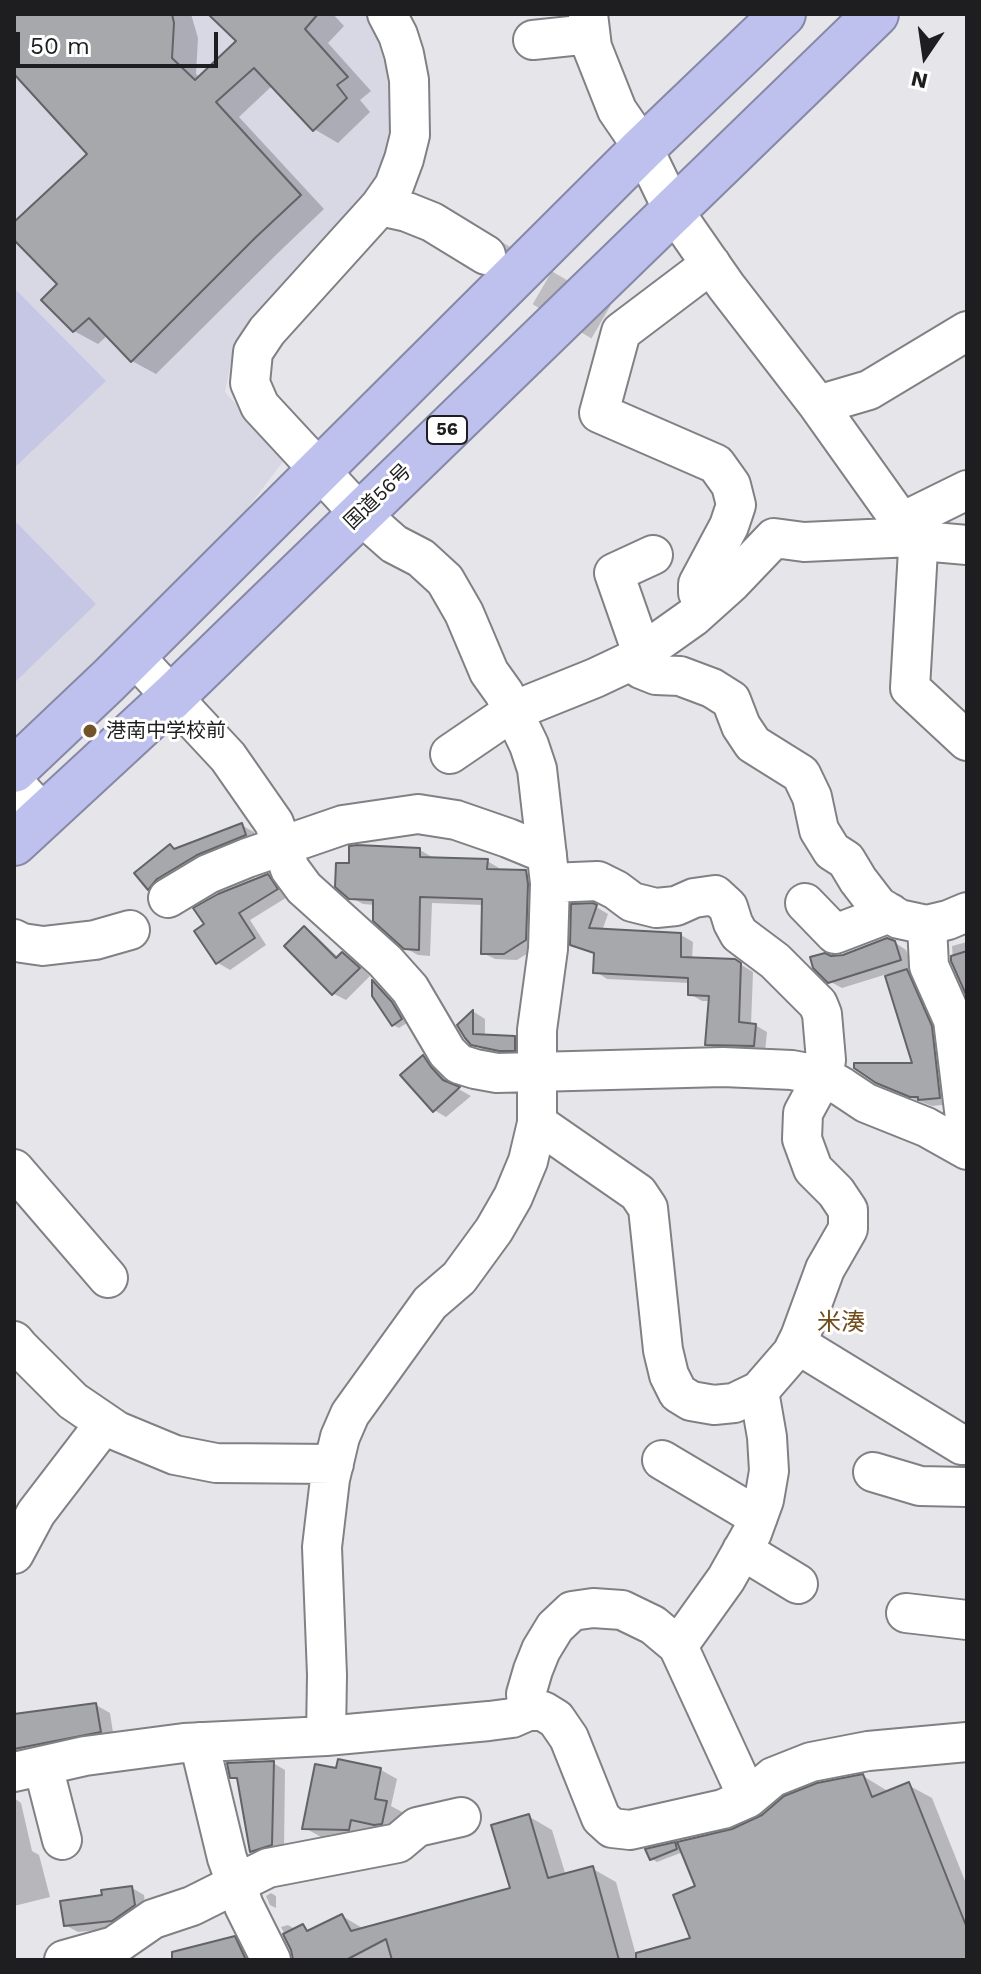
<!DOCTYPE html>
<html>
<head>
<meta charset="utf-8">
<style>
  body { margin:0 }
  #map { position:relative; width:981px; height:1974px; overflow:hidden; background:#e5e5ea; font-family:"Work Sans",sans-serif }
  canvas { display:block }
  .frame { position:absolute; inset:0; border:16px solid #1e1e20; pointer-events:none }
  .north { position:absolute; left:885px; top:16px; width:80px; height:80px; -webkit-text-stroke:6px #fff; paint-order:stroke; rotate:193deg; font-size:22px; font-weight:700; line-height:32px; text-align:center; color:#1e1e20 }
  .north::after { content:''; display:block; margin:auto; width:28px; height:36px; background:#1e1e20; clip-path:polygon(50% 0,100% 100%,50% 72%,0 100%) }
  .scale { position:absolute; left:16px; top:32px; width:202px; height:36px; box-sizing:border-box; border:4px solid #1e1e20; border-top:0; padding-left:10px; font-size:24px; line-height:28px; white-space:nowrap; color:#1e1e20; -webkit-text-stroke:6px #fff; paint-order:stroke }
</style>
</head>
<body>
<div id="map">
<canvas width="981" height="1974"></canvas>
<div class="frame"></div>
<div class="north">N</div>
<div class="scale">50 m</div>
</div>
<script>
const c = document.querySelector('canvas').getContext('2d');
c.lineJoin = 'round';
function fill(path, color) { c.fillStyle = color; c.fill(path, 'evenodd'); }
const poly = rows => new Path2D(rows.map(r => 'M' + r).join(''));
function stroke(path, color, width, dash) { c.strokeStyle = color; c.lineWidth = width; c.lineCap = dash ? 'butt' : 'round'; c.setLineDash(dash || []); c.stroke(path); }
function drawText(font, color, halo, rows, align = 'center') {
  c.font = font + ' "Work Sans","Noto Sans JP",sans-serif'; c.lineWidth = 6; c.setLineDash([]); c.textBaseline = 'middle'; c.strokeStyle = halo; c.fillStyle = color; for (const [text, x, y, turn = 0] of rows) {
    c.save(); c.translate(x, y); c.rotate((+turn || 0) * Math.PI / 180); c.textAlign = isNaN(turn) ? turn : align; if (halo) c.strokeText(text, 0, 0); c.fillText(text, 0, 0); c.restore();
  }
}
const built = poly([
  [14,14,366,14,375,29,386,69,392,121,389,142,383,165,370,189,234,345,225,392,285,459,224,539,14,739]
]);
const green = poly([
  [14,288,106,381,14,468],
  [14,520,96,604,14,683]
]);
const shadow = poly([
  [24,14,191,14,198,38,196,74,200,78,239,41,224,14,333,14,344,26,328,43,371,91,360,100,370,112,338,143,314,129,273,85,239,117,324,209,279,252,156,374,132,361,108,335,98,344,74,331,60,284,14,237,14,225,90,154,18,76,14,80,14,15],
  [241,825,254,832,257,842,161,895,149,888,137,873,170,846,177,850],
  [420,850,432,857,432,860,487,861,499,868,499,871,526,872,538,879,538,947,517,960,495,959,483,953,484,905,432,903,430,956,418,955,405,948,375,905,363,904,350,897,351,865],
  [268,876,281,883,289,896,250,920,266,945,230,970,218,963,196,931],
  [593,905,608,914,602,931,681,935,693,942,692,959,735,961,753,972,751,1025,755,1025,767,1032,765,1052,719,1051,707,1044,710,1001,702,1001,690,994,690,983,607,979,595,971,596,955,572,944],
  [304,929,316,936,339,958,342,954,354,961,370,976,346,1000,334,994,286,946],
  [894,942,906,950,912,967,904,969,919,978,943,1034,952,1104,932,1106,891,1090,877,1082,914,1065,887,974,842,988,829,981,831,958,843,957],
  [967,942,967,994,953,960,952,946],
  [374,983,397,1007,407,1023,399,1028,393,1025],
  [474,1012,485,1019,485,1037,514,1038,527,1045,527,1056,513,1057,485,1051,472,1043,459,1025],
  [423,1057,435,1064,443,1076,453,1086,471,1096,446,1117,434,1110],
  [96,1705,110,1713,114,1739,14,1763,14,1716],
  [273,1763,285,1770,284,1851,264,1857,252,1850,239,1781,232,1776],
  [381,1770,397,1779,391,1806,402,1812,398,1832,392,1833,367,1828,365,1838,321,1837,305,1828],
  [863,1776,886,1790,887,1793,908,1785,932,1798,967,1886,967,1960,317,1960,342,1916,364,1929,513,1890,528,1816,552,1830,566,1876,593,1869,616,1882,636,1955,693,1940,698,1887,683,1852,657,1862,652,1859,674,1845,682,1849,733,1831],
  [14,1798,21,1803,32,1851,39,1855,50,1897,14,1906],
  [132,1888,144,1895,146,1912,125,1927,78,1932,65,1925,104,1897],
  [271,1893,276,1896,276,1908,270,1905,266,1896],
  [288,1925,300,1932,292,1949,281,1927],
  [234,1938,248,1946,255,1960,174,1960]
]);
const building = poly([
  [14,14,172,14,174,23,172,58,195,80,236,41,208,14,318,14,305,29,348,77,337,85,347,98,313,131,254,68,216,102,301,195,255,238,131,362,89,318,73,332,41,300,57,284,14,240,14,222,87,154,14,74,14,14],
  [242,823,246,835,197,855,157,879,148,890,134,873,170,844,174,849,242,823],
  [357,845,420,848,420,857,488,859,487,869,526,870,528,884,526,940,504,954,481,954,482,899,420,897,419,950,404,949,373,921,373,900,349,899,335,887,336,863,349,863,349,846,357,845],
  [268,874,278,889,239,913,255,938,216,964,194,931,204,924,193,908,218,894,268,874],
  [593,903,597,905,589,928,681,933,681,957,735,959,741,963,739,1022,756,1024,754,1046,705,1045,709,996,688,995,688,978,593,973,594,953,570,945,571,904,593,903],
  [304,926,336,958,342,952,360,968,332,995,284,946,304,926],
  [887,938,895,941,901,960,828,983,813,968,810,957,825,953,831,956,843,955,887,938],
  [967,951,967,997,951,961,951,956,967,951],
  [907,969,932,1026,940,1098,918,1100,918,1097,910,1097,876,1083,854,1068,854,1063,912,1063,885,976,907,969],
  [372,980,392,1002,402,1019,392,1026,372,996,372,980],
  [473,1010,473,1034,515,1036,515,1051,499,1051,471,1045,465,1038,457,1025,473,1010],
  [423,1055,431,1067,443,1080,460,1087,433,1112,400,1075,423,1055],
  [96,1703,101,1732,14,1749,14,1714,96,1703],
  [338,1759,381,1768,375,1799,387,1801,382,1824,374,1825,351,1820,349,1830,302,1829,315,1764,336,1768,338,1759],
  [274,1761,272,1845,250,1852,237,1778,230,1778,227,1763,274,1761],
  [863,1774,872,1797,909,1782,967,1928,967,1960,636,1960,636,1953,690,1938,673,1895,695,1886,677,1842,732,1829,762,1815,784,1796,817,1783,863,1774],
  [529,1814,548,1878,593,1866,619,1960,392,1960,386,1939,346,1960,293,1960,291,1950,283,1934,303,1924,307,1931,342,1914,351,1931,510,1888,491,1825,529,1814],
  [675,1842,677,1849,650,1860,645,1849,675,1842],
  [132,1886,135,1905,112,1921,64,1926,60,1901,102,1895,101,1890,132,1886],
  [235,1936,246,1960,172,1960,172,1952,235,1936]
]);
const minorTunnel = poly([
  [493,259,601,322]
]);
const minor = poly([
  [588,14,592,47,617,110,643,148,673,210,726,286,818,405,912,537,918,550,910,688,967,741],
  [533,40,590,34],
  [380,206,407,212,432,222,486,255],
  [818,405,869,390,967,331],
  [902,522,967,490],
  [705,606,698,593,698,584,729,526,736,505,731,485,716,464,599,413,621,332,711,264],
  [642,653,614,573,653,555],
  [133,655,228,757,274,823,290,869,304,888,385,961,410,989,447,1052,459,1064,475,1069,497,1073,723,1067,792,1070,823,1076,842,1087,866,1103,926,1127,967,1150],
  [631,661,641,669,656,675,680,676,712,688,731,700,741,726,753,744,801,774,812,797,819,830,832,851,846,860,858,880,878,906,899,919,927,925,948,920,967,912],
  [450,754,513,711,595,678,631,661,693,617,732,582,774,538,804,542,912,537,933,542,967,545],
  [14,783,44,815],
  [168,898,208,874,247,858,343,825,418,814,456,820,508,838,547,854],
  [805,903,835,934,890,913],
  [927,925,929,966,953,1020,967,1135],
  [14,939,22,943,43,946,95,940,130,930],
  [537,1123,638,1193,648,1208,663,1350,669,1375,678,1393,691,1401,714,1405,734,1403,759,1391,792,1353,800,1337,825,1269,848,1229,848,1210,836,1192,813,1169,802,1139,803,1113,823,1076,826,1060,822,1014,818,1004,775,961,739,934,733,923,728,907,715,895,694,898,676,906,656,908,632,902,616,890,598,881,550,883],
  [14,1169,108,1278],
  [14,1341,19,1347,73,1401,117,1431,175,1455,216,1463,334,1464],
  [797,1344,962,1445],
  [662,1460,758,1517],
  [873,1472,920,1486,966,1487],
  [742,1550,798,1584],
  [14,1554,36,1513,105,1423],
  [906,1613,967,1620],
  [678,1646,726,1579,752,1533,764,1500,769,1471,767,1437,759,1391],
  [528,1711,526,1694,533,1670,541,1650,555,1627,572,1611,593,1608,622,1610,653,1625,678,1646,748,1798],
  [326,1736,327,1675,322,1547,330,1479,340,1437,350,1414,430,1303,459,1278,494,1230,513,1197,528,1161,537,1123,537,1030,548,949,550,883,537,769,529,745,504,693,489,672,464,613,445,580,421,558,394,544,360,514,260,406,250,383,253,352,267,331,380,206,394,186,404,159,410,135,409,80,404,54,398,35,387,14],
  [199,1742,227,1858,244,1906,271,1960],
  [43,1766,62,1840],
  [14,1772,85,1756,184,1743,326,1736,489,1721,512,1718,528,1711,543,1711,556,1719,569,1738,601,1818,612,1828,630,1830,723,1809,748,1798,773,1777,811,1762,868,1751,967,1742],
  [64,1960,114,1946,153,1919,192,1906,268,1868,398,1843,417,1827,461,1817]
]);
const highway = poly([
  [14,770,108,681,643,148,783,14],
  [14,843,172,697,876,14]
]);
const markers = [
  [90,731,8,"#735329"]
];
const shields = [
  [447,430,40]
];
const shieldNames = [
  ["56",447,430]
];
const streetNames = [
  ["国道56号",378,497,-44]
];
const poiNames = [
  ["港南中学校前",106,731]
];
const quarterNames = [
  ["米湊",841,1323]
];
fill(built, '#d7d8e4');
fill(green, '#c5c7e4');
fill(shadow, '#0003');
fill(building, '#a7a8ac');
stroke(building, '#626367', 2);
stroke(minorTunnel, '#bdbdc2', 38, [38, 19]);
stroke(minor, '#818185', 42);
stroke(highway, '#8688a6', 48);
stroke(minor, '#fff', 38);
stroke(highway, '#bec1ee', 44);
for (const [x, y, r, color] of markers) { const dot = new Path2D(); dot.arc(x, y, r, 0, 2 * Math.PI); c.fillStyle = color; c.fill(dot); stroke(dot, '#fff', 3); }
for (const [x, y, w] of shields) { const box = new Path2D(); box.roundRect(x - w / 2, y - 14, w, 28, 6); c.fillStyle = '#fff'; c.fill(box); stroke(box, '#1e1e20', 2); }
drawText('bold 18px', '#1e1e20', null, shieldNames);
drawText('20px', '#1e1e20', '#fff', streetNames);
drawText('20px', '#1e1e20', '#fff', poiNames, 'left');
drawText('24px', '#704d1b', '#fff', quarterNames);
</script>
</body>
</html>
